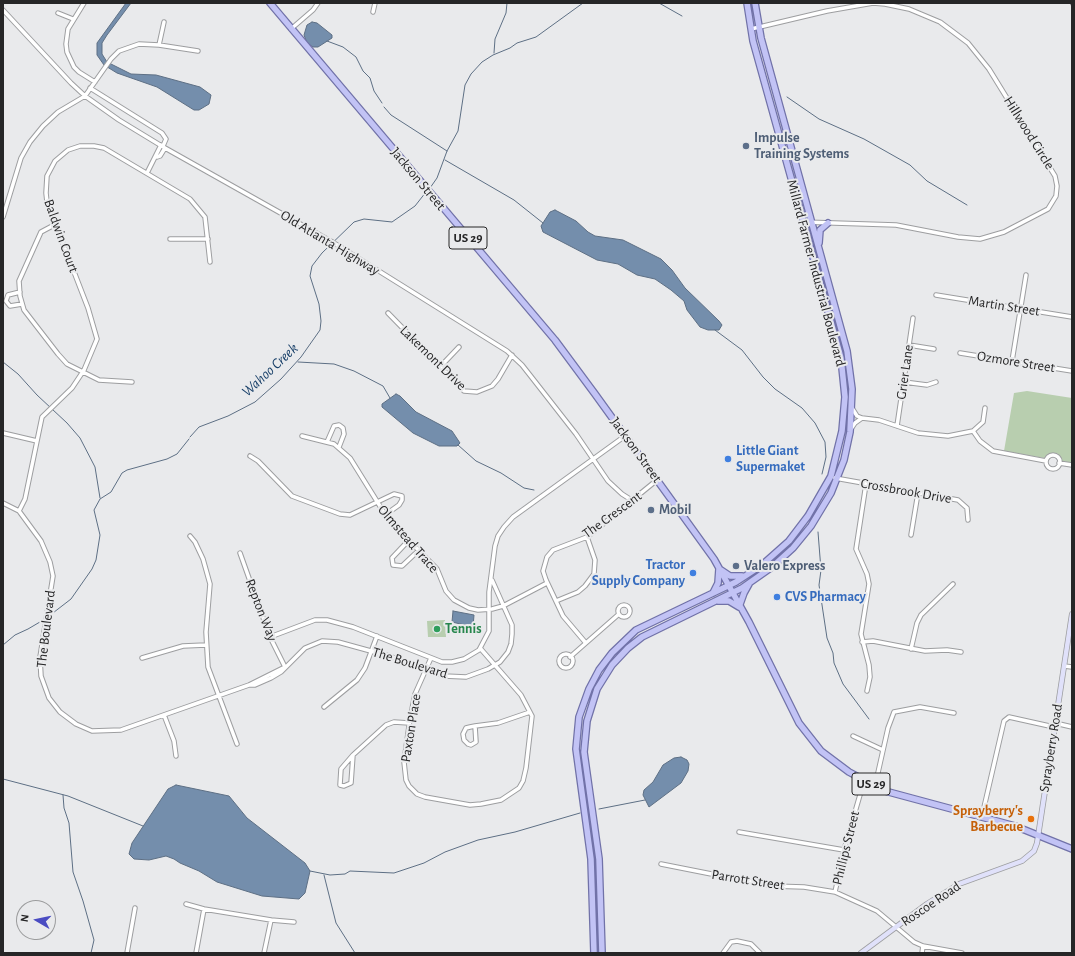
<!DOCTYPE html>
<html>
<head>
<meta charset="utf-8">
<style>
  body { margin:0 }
  #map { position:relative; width:1075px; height:956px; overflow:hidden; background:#e9eaec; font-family:"Alegreya Sans",sans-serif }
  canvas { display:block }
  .frame { position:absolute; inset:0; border:4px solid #262627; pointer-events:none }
  .north { position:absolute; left:16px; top:900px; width:40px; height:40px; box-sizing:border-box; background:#e9eaec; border:1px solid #9b9c9d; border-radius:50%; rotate:279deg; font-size:11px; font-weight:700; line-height:16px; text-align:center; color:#262627 }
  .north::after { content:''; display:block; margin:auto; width:14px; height:18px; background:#4a4cc2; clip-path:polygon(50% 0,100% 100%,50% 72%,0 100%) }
</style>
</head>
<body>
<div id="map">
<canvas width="1075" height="956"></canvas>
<div class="frame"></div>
<div class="north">N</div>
</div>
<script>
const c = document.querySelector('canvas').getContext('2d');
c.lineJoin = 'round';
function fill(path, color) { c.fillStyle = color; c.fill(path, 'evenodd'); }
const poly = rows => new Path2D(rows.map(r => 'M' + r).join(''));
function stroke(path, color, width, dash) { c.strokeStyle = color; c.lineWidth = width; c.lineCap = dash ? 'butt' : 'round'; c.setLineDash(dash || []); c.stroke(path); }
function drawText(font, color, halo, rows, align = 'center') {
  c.font = font + ' "Alegreya Sans",sans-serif'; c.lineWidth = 4; c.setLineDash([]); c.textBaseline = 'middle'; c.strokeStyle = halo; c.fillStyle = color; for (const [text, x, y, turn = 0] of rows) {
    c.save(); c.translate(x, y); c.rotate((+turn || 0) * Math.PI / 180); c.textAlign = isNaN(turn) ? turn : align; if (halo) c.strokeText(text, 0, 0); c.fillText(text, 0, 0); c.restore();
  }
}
const green = poly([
  [1027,391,1072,398,1072,463,1062,461,1057,453,1051,453,1044,458,1004,451,1014,393],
  [445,620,446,637,428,637,427,621]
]);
const water = poly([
  [126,3,131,3,107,35,102,43,102,54,107,62,131,74,156,75,200,87,211,95,209,104,199,110,194,110,157,87,117,73,104,65,97,55,97,43,126,3],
  [312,22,317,23,332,35,332,38,318,47,313,47,307,43,304,35,307,25,312,22],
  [555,210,576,221,588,232,595,236,623,240,661,259,672,270,685,288,719,321,722,325,719,330,708,330,700,327,687,310,684,301,671,290,655,279,637,275,618,264,597,260,543,232,541,226,550,212,555,210],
  [396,394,400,396,416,412,452,431,460,443,457,446,439,446,413,433,382,407,382,404,396,394],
  [453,611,474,615,473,627,452,622,453,611],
  [681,757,687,760,689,764,688,771,681,783,649,807,643,795,644,790,653,782,663,765,674,758,681,757],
  [176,785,229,796,247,818,305,863,310,871,305,893,299,899,262,896,217,882,199,871,180,863,174,859,166,856,149,860,134,859,129,854,132,843,168,789,176,785]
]);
const stream = poly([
  [659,3,682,16],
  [327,41,343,47,356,57,363,71,370,78,374,91,382,103],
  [494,53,495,39,506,13,507,3],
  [787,97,819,119,864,139,910,165,927,181,967,205],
  [384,107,391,115,447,151],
  [445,160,514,200,543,223],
  [430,188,437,178,447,151,458,131,465,85,471,74,482,62,493,55,510,48,517,43,536,37,583,3],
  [715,330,742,350,763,377,775,389,802,408,815,423,825,442,826,457,822,474],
  [3,362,18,374,37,395,67,423,80,438,95,467,100,498],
  [298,362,334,364,354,371,383,386,390,398],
  [190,437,199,427,228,416,255,402,281,379,301,357,320,330,321,321,319,304,310,276,312,266,322,253,354,222,364,219,392,222,415,206,426,192],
  [458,445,476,461,501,473,524,488,534,490],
  [818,532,821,570,819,585,827,638,833,653,834,663,843,684,869,719],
  [49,616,71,599,92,569,96,560,100,535,94,510,100,499,111,492,122,473,127,470,167,459,177,454,189,439],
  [3,645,15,635,28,629,45,619],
  [3,779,68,796,143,826],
  [63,795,64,808,69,823,73,872,83,901,94,940,91,953],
  [599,809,645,800],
  [310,871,330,875,345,874,350,871,394,873,424,863,445,852,478,840,515,832,580,813],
  [324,875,336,923,355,953]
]);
const street = poly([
  [84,3,68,29,66,44,67,52,74,67,79,72,95,82],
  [3,10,71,83,85,96,119,120,165,148,334,243,507,351,522,365,533,379,576,434,608,481,622,494,633,501],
  [373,12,375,3],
  [58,13,73,19],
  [291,29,313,10,318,3],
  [751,29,827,11,873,3,885,4,909,9,940,22,968,43,989,69,1055,176,1057,186,1056,196,1048,209,1004,232,980,239,958,237,896,225,803,222],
  [159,45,164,22],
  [90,88,162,133,166,139,163,146],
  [157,157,160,156,165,148],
  [147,173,161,145],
  [3,217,21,158,30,142,43,126,58,112,85,96,111,59,119,51,139,44,159,45,198,51],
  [56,224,41,232,19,281,20,296,24,310,58,354,67,364,99,380,132,382],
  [170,239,208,239],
  [20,292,8,295,6,301,10,306,22,304],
  [936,295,1072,317],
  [388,313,464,391,477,392,492,386,498,379,512,355],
  [909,345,934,349],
  [960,353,1072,371],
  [1012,361,1026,275],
  [440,367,459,347],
  [904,382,927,385,936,382],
  [862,418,879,420,918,433,948,436,973,431,983,422,985,408],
  [897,426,913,318],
  [851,429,855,423,862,418,857,416,852,408],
  [973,431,980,441,993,451,1046,461],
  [3,433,37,441],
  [302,436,334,444,350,458,388,519,437,569,446,591,454,600,469,608,478,610,492,609,503,606,547,583],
  [327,442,334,426,339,425,343,428,344,434,339,447],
  '1046 462a7 7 0 1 1 14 0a7 7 0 1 1-14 0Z',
  [250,456,258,461,292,496,340,514,350,515,394,494,402,496,402,500,399,505,385,515],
  [1059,463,1072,465],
  [835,478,958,500,967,508,968,520],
  [866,484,856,549,867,574,869,584,861,634,869,665,870,677,867,691],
  [3,503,19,511,41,541,50,562,53,576,40,657,41,676,49,698,60,712,76,724,92,731,121,730,249,685,285,667],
  [19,511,25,499,42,417,72,388,84,370,97,339,88,308,47,202,46,193,47,176,55,161,68,150,80,146,94,146,104,148,190,199,205,217,210,262],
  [911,535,918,493],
  [190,536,195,542,203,559,210,584,206,632,208,667,237,744],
  [409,540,392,558,393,565,402,566,419,550],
  [240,553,270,637,285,667],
  [556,601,578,592,585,586,594,574,595,560,587,537],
  '618 611a6 6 0 1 1 12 0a6 6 0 1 1-12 0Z',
  [270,637,315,620,327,620,353,627,442,662,452,662,464,659,479,650,489,631,489,592,495,546,498,536,504,527,513,517,625,436],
  [585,642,563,616,546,580,543,571,547,557,553,550,587,537,657,480],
  [862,642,873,641,925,651,947,650,961,652],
  [911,649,917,623,921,615,953,584],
  '559 661a7 7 0 1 1 14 0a7 7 0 1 1-14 0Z',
  [570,657,619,614],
  [142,658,183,646,206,645],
  [431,658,415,694,410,719,404,762,406,780,409,786,417,794,425,797,470,805,481,804,501,800,519,788,523,781,526,768,532,716,521,695,480,648],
  [1064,666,1072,667],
  [249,685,255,685,271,678,281,672,305,648,322,641,338,642,389,656,444,676,466,677,488,669,500,662,508,652,511,644,512,634,512,625,492,580],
  [324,707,357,680,365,668,377,636],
  [164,715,174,741,176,756],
  [1055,723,1072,727],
  [475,726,476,742,471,745,468,744,464,740,463,734,466,728,470,727,475,726,498,723,530,712],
  [853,736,883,750],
  [353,755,351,783,344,786,340,785,341,769,353,755,386,725,394,722,409,723],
  [875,786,888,728,894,712,920,707,954,713],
  [982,816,1004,721,1009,717,1054,727],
  [739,832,844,850],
  [661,864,772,886,804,887,835,892,877,911,914,942,923,946,962,953],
  [835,892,844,850,864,781],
  [186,904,204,909,271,920,294,922],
  [127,953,135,908],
  [196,953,204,909],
  [264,953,271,920],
  [723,953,731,942,737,941,751,944,760,953],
  [922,953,923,946]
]);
const secondary = poly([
  [861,953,927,904,959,884,1022,861,1034,851,1037,843,1072,614]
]);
const primary = poly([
  [270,3,555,340,595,394,714,559,749,622,799,723,821,751,849,772,885,791,1015,826,1072,849],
  [819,243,820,230,828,223],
  [721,570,730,576,742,576],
  [713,593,718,583,719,569],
  [718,601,729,601,739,607,744,593,749,584],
  [594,953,591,859,576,749,579,717,589,689,599,670,612,653,636,630,736,582,762,565,789,541,808,516,831,476,842,431,845,397,841,358,753,41,747,3],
  [602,953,599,859,584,752,587,721,597,689,612,665,628,648,642,637,742,588,772,567,793,548,811,526,831,493,844,460,850,432,852,389,847,351,761,38,755,3]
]);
const rail = poly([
  [1071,3,1072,5]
]);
const markers = [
  [746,146,4,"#5c6f8a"],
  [728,459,4,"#3f7fe0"],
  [651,510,4,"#5c6f8a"],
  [736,566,4,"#5c6f8a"],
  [693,573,4,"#3f7fe0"],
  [777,597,4,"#3f7fe0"],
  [437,629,4,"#2e9e5b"],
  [1031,819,4,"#e8710a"]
];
const shields = [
  [468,238,38],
  [871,784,38]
];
const shieldNames = [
  ["US 29",468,238],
  ["US 29",871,784]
];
const streetNames = [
  ["Hillwood Circle",1029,133,58],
  ["Jackson Street",418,179,50],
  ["Baldwin Court",61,236,70],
  ["Old Atlanta Highway",330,243,31],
  ["Millard Farmer Industrial Boulevard",816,273,75],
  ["Martin Street",1004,306,9],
  ["Lakemont Drive",433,358,44],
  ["Ozmore Street",1016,362,9],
  ["Grier Lane",905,372,-82],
  ["Jackson Street",636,450,54],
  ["Crossbrook Drive",906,491,10],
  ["The Crescent",612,515,-36],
  ["Olmstead Trace",408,539,49],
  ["Repton Way",261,610,69],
  ["The Boulevard",46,629,-83],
  ["The Boulevard",410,663,17],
  ["Paxton Place",411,728,-81],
  ["Sprayberry Road",1051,748,-81],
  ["Phillips Street",846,848,-76],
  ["Parrott Street",748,880,9],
  ["Roscoe Road",931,904,-34]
];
const serviceNames = [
  ["Impulse",754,138],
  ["Training Systems",754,154],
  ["Mobil",659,510],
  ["Valero Express",744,566]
];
const shopNames = [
  ["Little Giant",736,451],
  ["Supermaket",736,467],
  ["Tractor",685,565,"right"],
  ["Supply Company",685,581,"right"],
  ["CVS Pharmacy",785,597]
];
const leisureNames = [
  ["Tennis",445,629]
];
const foodNames = [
  ["Sprayberry's",1023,811],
  ["Barbecue",1023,827]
];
const waterNames = [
  ["Wahoo Creek",270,370,-43]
];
fill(green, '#b8ceaf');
fill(water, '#748eac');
stroke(water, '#5d6f84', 1);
stroke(stream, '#5d6f84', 1);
stroke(street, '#9d9ea0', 5.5);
stroke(secondary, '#9d9ea0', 6);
stroke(primary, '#7172a8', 8);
stroke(street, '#fff', 3.5);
stroke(secondary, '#e0e1fa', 4.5);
stroke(primary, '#c2c3f5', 5.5);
stroke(rail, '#69696b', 2.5);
stroke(rail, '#e9eaec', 1, [3]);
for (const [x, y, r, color] of markers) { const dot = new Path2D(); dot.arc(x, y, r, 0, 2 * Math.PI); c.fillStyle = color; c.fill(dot); stroke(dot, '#e9eaec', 1.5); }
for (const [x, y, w] of shields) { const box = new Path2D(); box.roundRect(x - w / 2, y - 11, w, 22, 3); c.fillStyle = '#e9eaec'; c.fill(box); stroke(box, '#262627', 1); }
drawText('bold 13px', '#262627', null, shieldNames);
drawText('14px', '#262627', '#e9eaec', streetNames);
drawText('bold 14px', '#4e5e75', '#e9eaec', serviceNames, 'left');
drawText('bold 14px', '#366cbe', '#e9eaec', shopNames, 'left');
drawText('bold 14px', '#27864d', '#e9eaec', leisureNames, 'left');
drawText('bold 14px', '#c56008', '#e9eaec', foodNames, 'right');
drawText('italic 15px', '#194069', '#e9eaec', waterNames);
</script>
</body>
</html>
